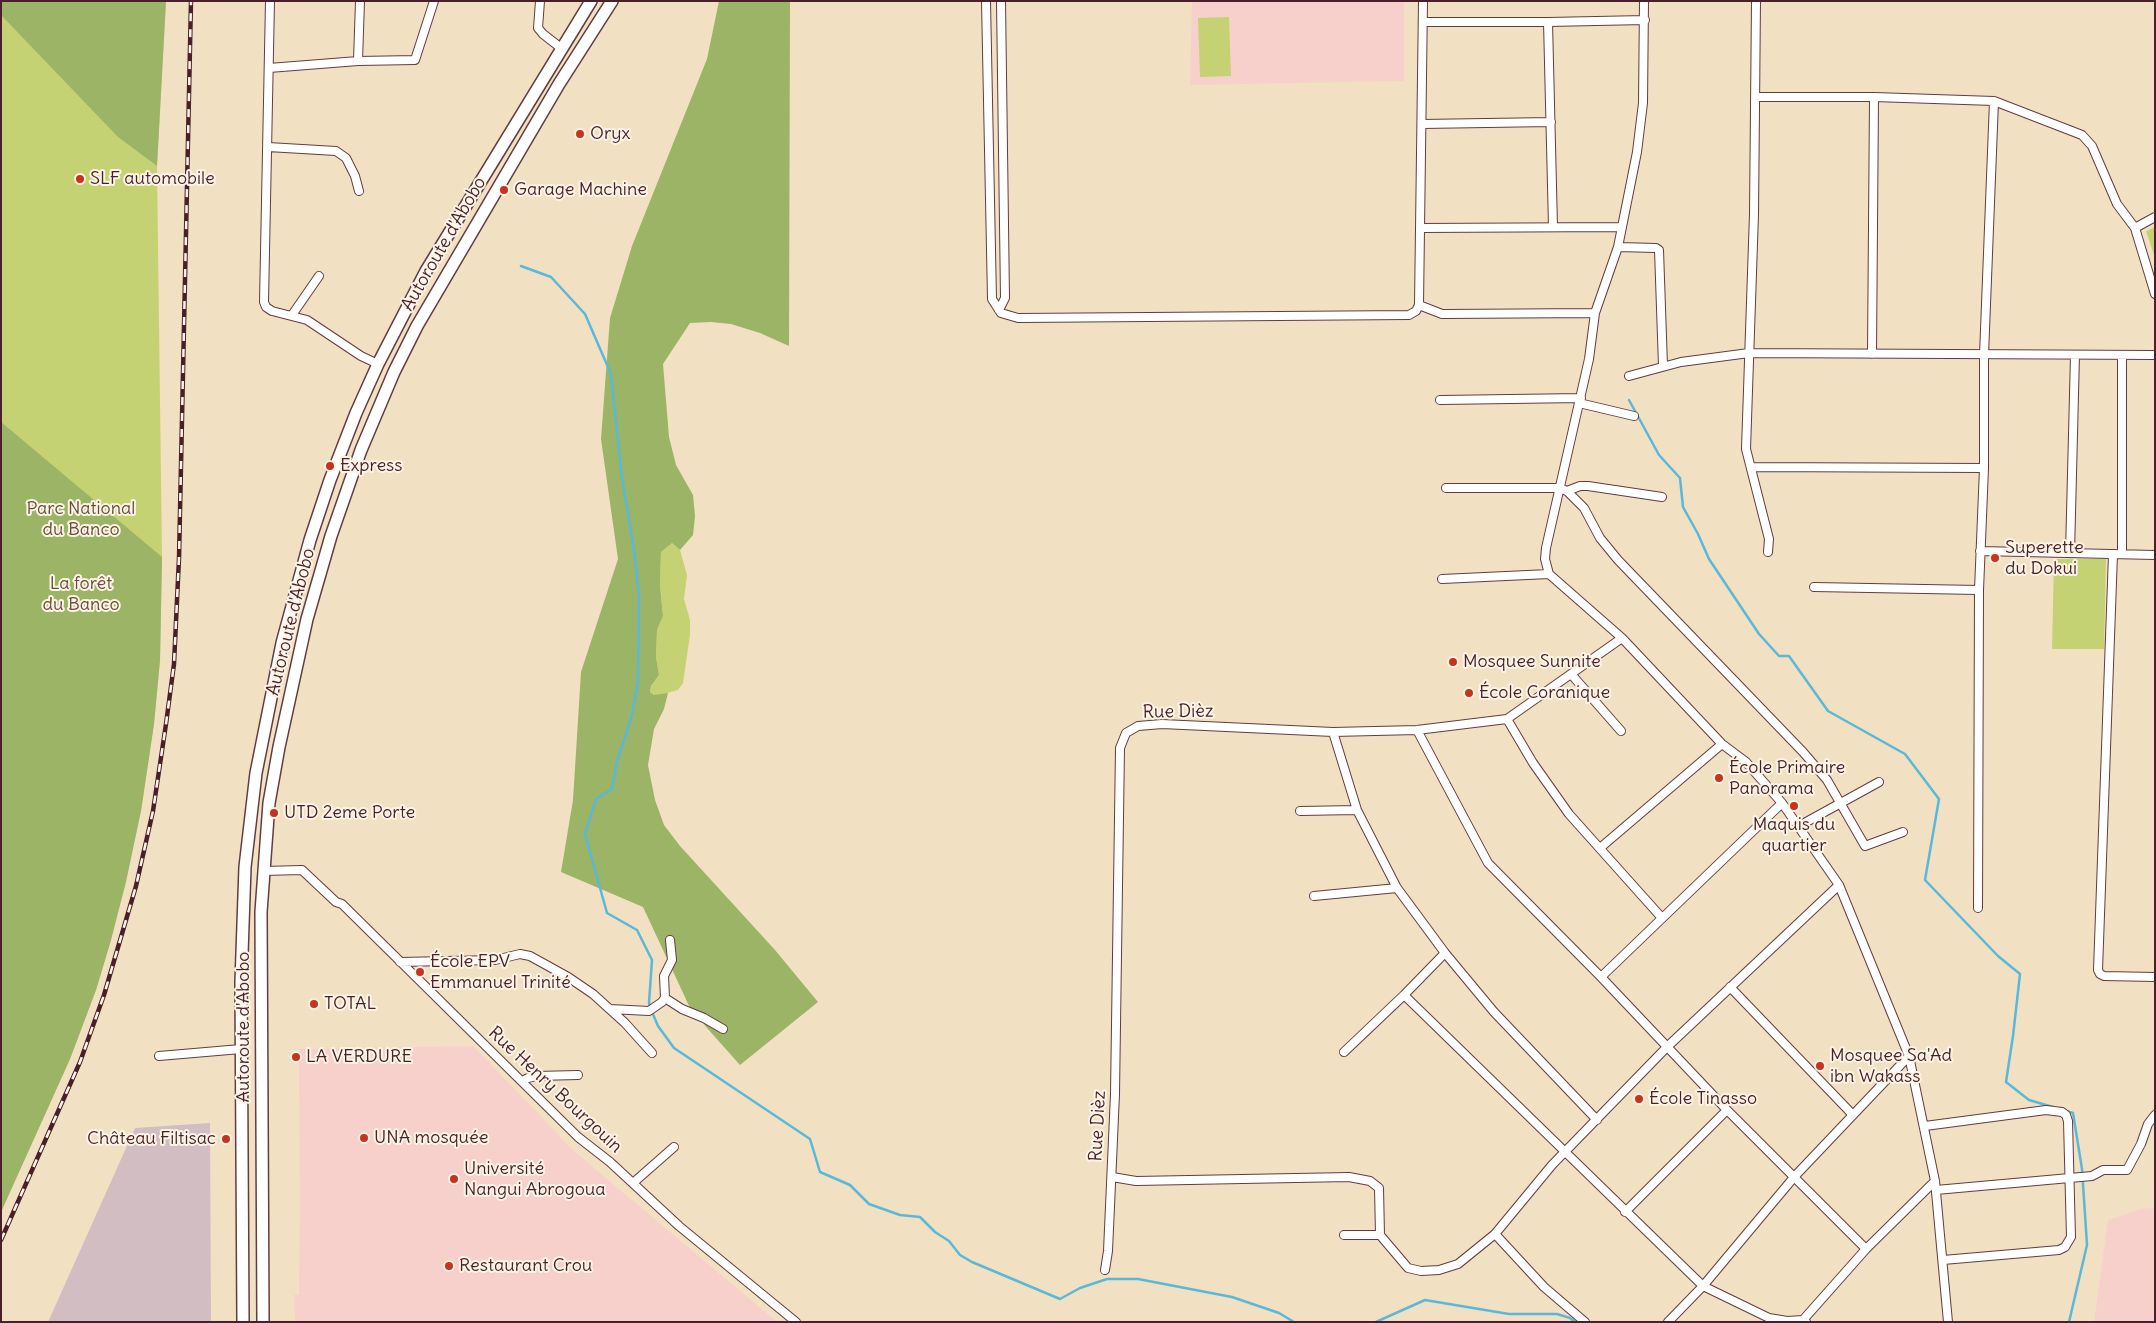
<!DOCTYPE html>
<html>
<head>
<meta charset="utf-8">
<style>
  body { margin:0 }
  #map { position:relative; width:2156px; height:1323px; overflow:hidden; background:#f2e0c2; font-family:Delius,sans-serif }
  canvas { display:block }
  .frame { position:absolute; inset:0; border:2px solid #4a1f2b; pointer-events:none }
</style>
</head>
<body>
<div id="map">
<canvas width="2156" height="1323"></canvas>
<div class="frame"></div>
</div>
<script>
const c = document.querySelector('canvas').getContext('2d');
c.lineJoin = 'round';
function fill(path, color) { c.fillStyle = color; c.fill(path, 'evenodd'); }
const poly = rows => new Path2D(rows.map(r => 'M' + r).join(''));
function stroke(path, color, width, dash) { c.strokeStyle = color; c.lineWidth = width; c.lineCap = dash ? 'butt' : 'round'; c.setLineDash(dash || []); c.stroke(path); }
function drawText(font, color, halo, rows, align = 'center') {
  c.font = font + ' Delius,sans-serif'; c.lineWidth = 4; c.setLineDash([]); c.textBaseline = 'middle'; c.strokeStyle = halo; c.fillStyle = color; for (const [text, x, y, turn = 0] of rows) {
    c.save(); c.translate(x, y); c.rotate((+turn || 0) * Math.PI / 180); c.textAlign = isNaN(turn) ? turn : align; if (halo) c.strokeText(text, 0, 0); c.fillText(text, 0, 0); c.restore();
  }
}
const built = poly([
  [1192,1,1404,1,1404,81,1190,85],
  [473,1046,575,1152,777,1322,295,1322,294,1295,299,1295,300,1206,299,1049],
  [2145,1208,2155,1209,2155,1322,2094,1322,2108,1220]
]);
const industrial = poly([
  [210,1123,211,1322,48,1322,135,1128]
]);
const green = poly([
  [1,1,166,1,157,166,162,557,160,660,154,724,141,811,111,940,96,990,70,1059,1,1212],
  [1229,17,1231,76,1200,77,1198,18],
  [2155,227,2155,258,2146,231],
  [672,543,680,550,687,575,684,599,690,620,690,635,683,683,678,690,660,695,654,695,650,692,651,686,659,675,656,657,657,630,663,616,660,586,661,552],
  [2054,559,2106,559,2104,649,2052,649]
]);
const forest = poly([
  [1,1,166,1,157,166,118,137,1,15],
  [719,1,790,1,789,346,760,333,731,324,711,322,690,323,663,364,669,437,676,465,693,495,695,516,693,535,680,550,672,543,661,552,660,586,663,616,657,630,656,657,659,675,651,686,650,692,654,695,668,693,664,709,654,729,648,765,655,800,664,825,680,846,775,950,818,1002,740,1065,691,1010,643,907,561,872,573,800,581,672,618,559,601,439,610,318,632,246,707,59],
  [1,422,162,557,160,660,154,724,141,811,126,882,111,940,96,990,70,1059,1,1212]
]);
const stream = poly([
  [521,266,551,277,585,314,611,374,622,478,634,549,639,597,638,681,632,715,617,762,612,789,596,799,585,834,607,913,637,930,652,960,649,1003,650,1007],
  [1629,400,1659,455,1680,478,1683,507,1698,534,1709,559,1759,634,1779,656,1789,656,1828,711,1905,754,1939,799,1925,880,1998,956,2020,974,2013,1036,2006,1082,2029,1100,2053,1107],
  [652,1012,658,1026,674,1048,810,1139,820,1172,850,1185,869,1204,900,1215,920,1217,935,1232,949,1241,960,1255,972,1262,1060,1299,1080,1288,1107,1279,1138,1279,1232,1297,1279,1313,1294,1322],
  [2066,1111,2073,1113,2082,1169,2087,1245,2069,1322],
  [1376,1322,1425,1300,1509,1314,1557,1314,1570,1318,1575,1322]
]);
const minor = poly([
  [270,1,264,302,266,307,272,311,307,320,361,356,378,364],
  [540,1,538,28,543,34,561,48],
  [986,1,992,299,1001,313,1018,318,1409,315,1416,311,1419,305,1423,1],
  [1644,1,1643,103,1637,152,1618,247,1595,313,1589,359,1546,548,1545,559,1549,574,1557,581,1622,638,1722,744,1746,762,1782,803,1839,885,1909,1056,1935,1181,1948,1322],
  [1756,1,1754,214,1746,449,1769,539,1768,552],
  [1423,22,1548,22],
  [358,61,360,1],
  [269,68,358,61,415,60,434,1],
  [1756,97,1874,97,1994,101,2082,135,2092,146,2117,204,2135,228,2155,294],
  [1422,124,1551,122],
  [268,147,336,151,346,158,355,176,359,191],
  [1553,227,1548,22,1645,20],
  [1420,228,1621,227],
  [2135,228,2155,217],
  [1618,247,1656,248,1659,250,1663,366],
  [1419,305,1442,314,1595,313],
  [999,310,1005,298,1001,1],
  [292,315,319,276],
  [1872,354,1874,97],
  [2122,355,2122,554],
  [1629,376,1681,362,1749,353,2155,355],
  [1440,400,1581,398],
  [1579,403,1634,416],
  [1751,467,1984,468],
  [1446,488,1559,488,1567,491,1584,508,1600,538,1618,560,1803,752,1827,780,1865,846,1903,832],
  [1567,491,1580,486,1588,486,1662,497],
  [1980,551,2155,555],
  [2070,553,2075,355],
  [2113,554,2098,970,2100,974,2104,976,2155,977],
  [1442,579,1549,574],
  [1814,587,1979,590],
  [1571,674,1621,731],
  [1507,719,1533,763,1569,814,1662,918],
  [1417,730,1488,863,1601,977,1727,1110,1866,1249,1935,1181],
  [1333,732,1357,810,1397,888,1445,953,1494,1012,1597,1120],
  [1300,811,1357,810],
  [1799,826,1879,782],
  [1600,848,1722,744],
  [263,871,302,870,336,902,342,904,578,1137,610,1162,679,1226,796,1322],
  [1314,896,1397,888],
  [1978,908,1979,590,1984,468,1984,355,1994,101],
  [400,962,495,960,520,954,530,956,568,977,593,994,625,1023,652,1053],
  [1601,977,1782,803],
  [1730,987,1853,1115],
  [1404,995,1703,1286,1769,1318,1787,1321,1803,1320],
  [665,998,682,1009,704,1018,723,1029],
  [610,1009,649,1011,662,1002,665,998,664,976,672,960,670,940],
  [1344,1052,1404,995,1445,953],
  [159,1056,241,1049],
  [522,1081,528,1078,536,1076,578,1075],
  [1925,1126,2046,1110,2062,1112,2066,1115,2068,1121,2071,1237,2065,1247,2059,1250,1943,1260],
  [1112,1177,1136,1181,1349,1177,1370,1181,1379,1188,1380,1235],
  [633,1183,674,1147],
  [1936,1190,2092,1176,2103,1170,2127,1170,2141,1144,2148,1124,2155,1115],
  [1625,1212,1727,1110],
  [1495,1234,1544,1287,1585,1322],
  [1344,1235,1380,1235,1408,1268,1421,1271,1439,1270,1458,1264,1495,1234,1552,1165,1667,1047,1839,885],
  [1105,1270,1108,1251,1115,1094,1120,748,1126,733,1138,726,1162,724,1333,732,1417,730,1507,719,1622,638],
  [1668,1322,1703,1286,1795,1176,1909,1056],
  [1806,1322,1803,1320,1866,1249]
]);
const primary = poly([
  [243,1322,241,982,245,867,256,773,282,643,310,540,330,480,356,413,378,364,426,271,591,1],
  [263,1322,261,912,269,803,279,747,307,619,331,536,361,450,394,372,417,326,559,84,612,1]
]);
const rail = poly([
  [1,1240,80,1062,104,995,136,886,153,811,166,724,174,664,179,558,191,1]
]);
const markers = [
  [580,134,5,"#c8321e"],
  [80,179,5,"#c8321e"],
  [504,190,5,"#c8321e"],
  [330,466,5,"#c8321e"],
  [1995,558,5,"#c8321e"],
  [1453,662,5,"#c8321e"],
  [1469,693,5,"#c8321e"],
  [1719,778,5,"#c8321e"],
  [1794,806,5,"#c8321e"],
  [274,813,5,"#c8321e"],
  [420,972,5,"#c8321e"],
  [314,1004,5,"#c8321e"],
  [296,1057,5,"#c8321e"],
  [1820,1066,5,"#c8321e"],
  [1639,1099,5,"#c8321e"],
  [364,1138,5,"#c8321e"],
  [226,1139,5,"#c8321e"],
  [454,1179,5,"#c8321e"],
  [449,1266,5,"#c8321e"]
];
const poiNames = [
  ["Oryx",590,134],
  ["SLF automobile",90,179],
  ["Garage Machine",514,190],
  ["Express",340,466],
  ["Superette",2005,548],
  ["du Dokui",2005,569],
  ["Mosquee Sunnite",1463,662],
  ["École Coranique",1479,693],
  ["École Primaire",1729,768],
  ["Panorama",1729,789],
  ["UTD 2eme Porte",284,813],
  ["Maquis du",1794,825,"center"],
  ["quartier",1794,846,"center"],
  ["École EPV",430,962],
  ["Emmanuel Trinité",430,983],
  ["TOTAL",324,1004],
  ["Mosquee Sa'Ad",1830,1056],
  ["ibn Wakass",1830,1077],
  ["LA VERDURE",306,1057],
  ["École Tinasso",1649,1099],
  ["UNA mosquée",374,1138],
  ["Château Filtisac",216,1139,"right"],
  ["Université",464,1169],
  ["Nangui Abrogoua",464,1190],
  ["Restaurant Crou",459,1266]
];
const streetNames = [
  ["Autoroute d'Abobo",444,244,-60],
  ["Autoroute d'Abobo",291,622,-76],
  ["Rue Dièz",1178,712,-1],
  ["Autoroute d'Abobo",244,1027,-90],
  ["Rue Henry Bourgouin",555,1090,43],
  ["Rue Dièz",1098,1126,-87]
];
const parkNames = [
  ["Parc National",81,509],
  ["du Banco",81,530],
  ["La forêt",81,584],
  ["du Banco",81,605]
];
fill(built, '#f7d0cb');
fill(industrial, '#d2bec2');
fill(green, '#c5d273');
fill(forest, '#9cb465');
stroke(stream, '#5ab8d8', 2.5);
stroke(minor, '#633c42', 10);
stroke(primary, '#633c42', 14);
stroke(minor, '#fff', 8);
stroke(primary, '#fff', 11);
stroke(rail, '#4a1f2b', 4.5);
stroke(rail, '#fcf5e5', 2.5, [8]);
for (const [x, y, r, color] of markers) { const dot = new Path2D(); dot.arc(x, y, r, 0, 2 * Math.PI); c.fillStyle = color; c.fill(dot); stroke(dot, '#fcf5e5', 2); }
drawText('18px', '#4a1f2b', '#fcf5e5', poiNames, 'left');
drawText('18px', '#4a1f2b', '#fcf5e5', streetNames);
drawText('18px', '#694c3d', '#fcf5e5', parkNames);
</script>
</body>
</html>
